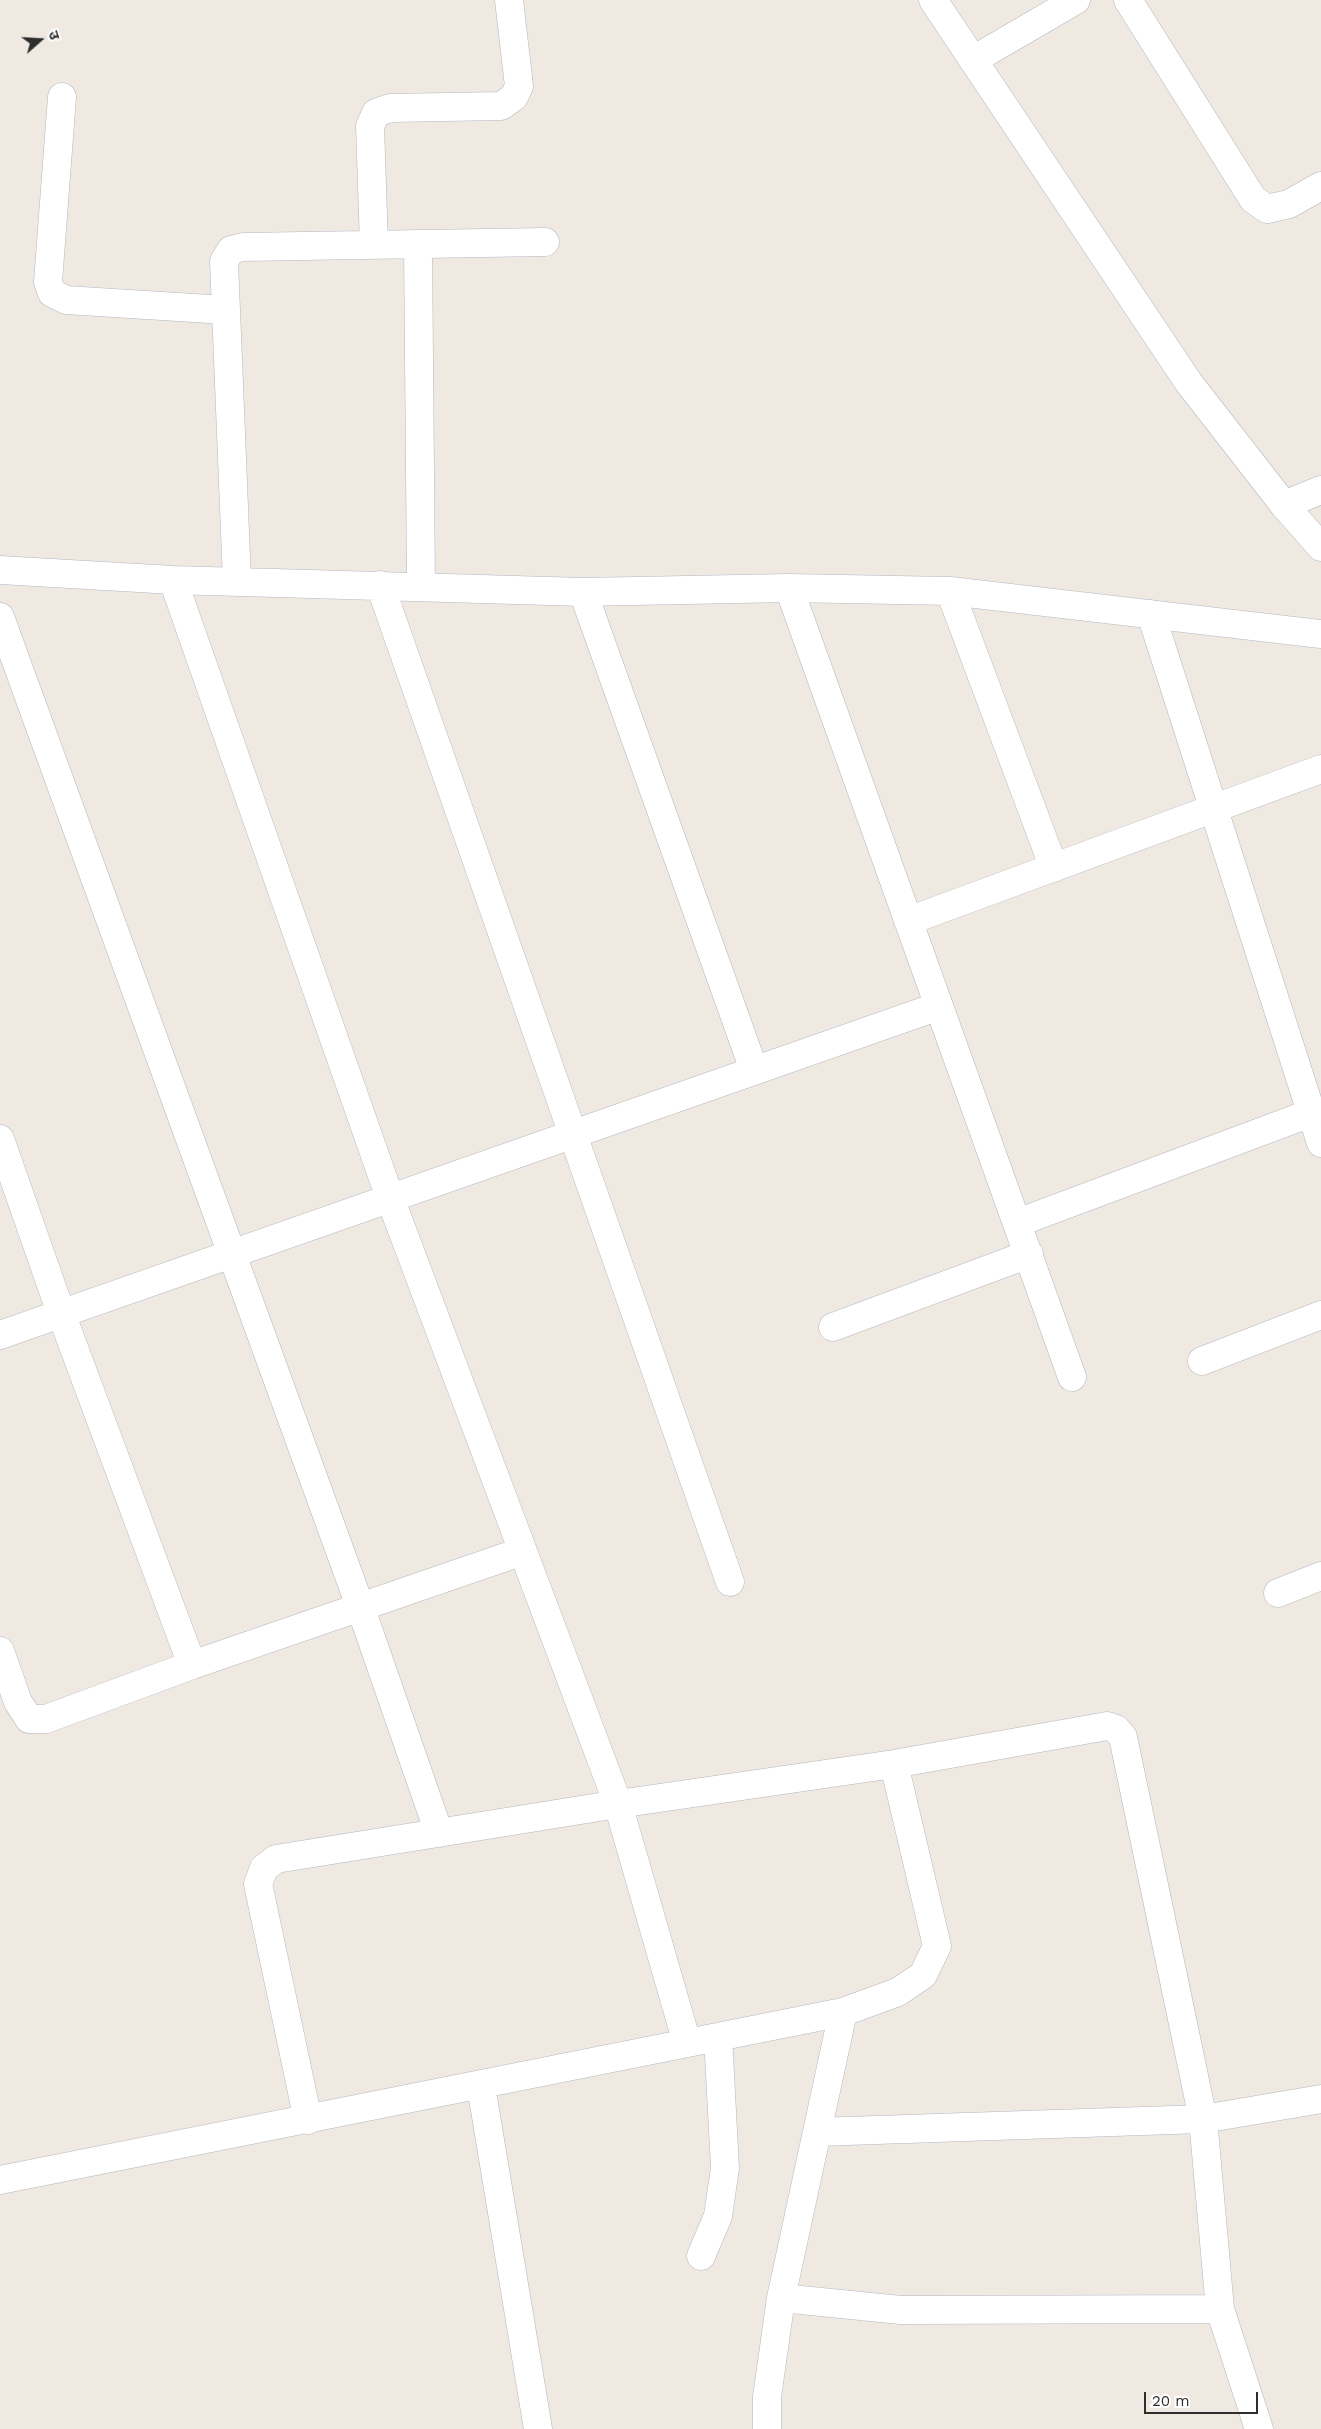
<!DOCTYPE html>
<html>
<head>
<meta charset="utf-8">
<style>
  body { margin:0 }
  #map { position:relative; width:1321px; height:2429px; overflow:hidden; background:#efe9e1; font-family:"Work Sans","Noto Sans Devanagari",sans-serif }
  canvas { display:block }
  .north { position:absolute; left:15px; top:15px; width:50px; height:50px; -webkit-text-stroke:4px #fff; paint-order:stroke; rotate:71deg; font-size:14px; font-weight:700; line-height:20px; text-align:center; color:#2e2e2e }
  .north::after { content:''; display:block; margin:auto; width:18px; height:22px; background:#2e2e2e; clip-path:polygon(50% 0,100% 100%,50% 72%,0 100%) }
  .scale { position:absolute; left:1144px; top:2392px; width:114px; height:22px; box-sizing:border-box; border:2px solid #2e2e2e; border-top:0; padding-left:6px; font-size:15px; line-height:18px; white-space:nowrap; color:#2e2e2e; -webkit-text-stroke:4px #fff; paint-order:stroke }
</style>
</head>
<body>
<div id="map">
<canvas width="1321" height="2429"></canvas>
<div class="north">उ</div>
<div class="scale">20 m</div>
</div>
<script>
const c = document.querySelector('canvas').getContext('2d');
c.lineJoin = 'round';
const poly = rows => new Path2D(rows.map(r => 'M' + r).join(''));
function stroke(path, color, width, dash) { c.strokeStyle = color; c.lineWidth = width; c.lineCap = dash ? 'butt' : 'round'; c.setLineDash(dash || []); c.stroke(path); }
const minor = poly([
  [1128,0,1253,199,1267,209,1289,204,1321,186],
  [973,60,1076,0],
  [62,97,48,282,52,293,66,300,226,310],
  [418,244,421,586],
  [374,245,370,126,376,113,390,108,501,106,514,97,519,86,509,0],
  [1284,505,1321,490],
  [0,570,173,580,583,592,789,588,950,591,1321,634],
  [173,580,390,1198,618,1804,687,2043],
  [237,581,224,261,231,250,243,247,545,242],
  [380,585,730,1582],
  [789,588,1072,1377],
  [950,591,1054,868],
  [583,592,754,1070],
  [1151,614,1321,1143],
  [0,617,360,1606,439,1833],
  [908,921,1321,769],
  [0,1139,61,1313,192,1665],
  [1017,1223,1311,1113],
  [833,1327,1029,1254],
  [0,1335,939,1006],
  [1202,1361,1321,1315],
  [1278,1593,1321,1576],
  [0,1651,18,1702,29,1719,46,1719,192,1665,523,1551],
  [481,2086,538,2429],
  [308,2120,258,1884,264,1868,276,1859,618,1804,894,1764,1107,1726,1116,1729,1123,1737,1203,2119,1220,2309,1259,2429],
  [817,2132,1203,2119,1321,2099],
  [0,2180,843,2012,898,1992,923,1975,937,1946,894,1764],
  [701,2256,718,2216,725,2168,718,2037],
  [781,2298,901,2310,1220,2309],
  [767,2429,767,2397,781,2298,843,2012]
]);
const tertiary = poly([
  [933,0,1189,383,1284,505,1321,547]
]);
stroke(minor, '#b4b7c1', 29);
stroke(tertiary, '#b4b7c1', 29);
stroke(minor, '#fff', 28);
stroke(tertiary, '#fff', 28);
</script>
</body>
</html>
